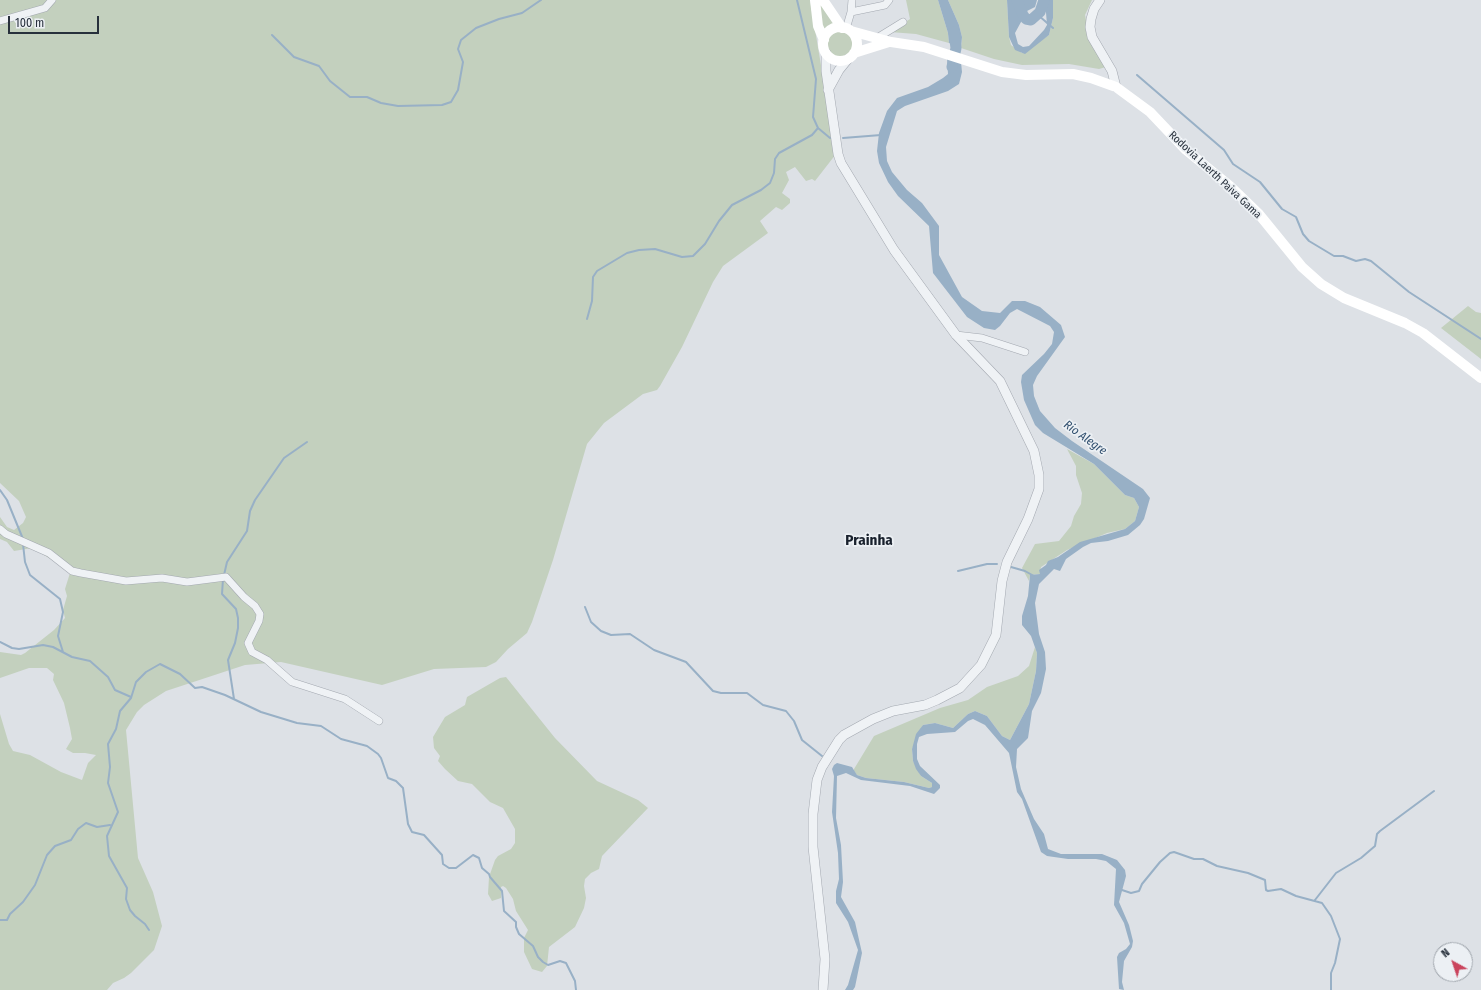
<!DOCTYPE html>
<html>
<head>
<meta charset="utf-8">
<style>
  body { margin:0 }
  #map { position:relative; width:1481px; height:990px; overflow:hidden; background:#dde1e6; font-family:"Fira Sans Condensed",sans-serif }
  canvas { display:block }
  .north { position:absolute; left:1433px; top:942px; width:40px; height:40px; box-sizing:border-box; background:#ecf0f4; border:1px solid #9da3aa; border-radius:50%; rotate:320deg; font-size:11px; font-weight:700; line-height:16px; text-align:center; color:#27303c }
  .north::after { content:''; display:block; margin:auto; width:14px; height:18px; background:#ca445d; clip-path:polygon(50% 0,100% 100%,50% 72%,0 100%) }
  .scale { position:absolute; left:8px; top:16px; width:91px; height:18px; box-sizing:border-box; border:2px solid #27303c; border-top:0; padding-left:5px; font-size:12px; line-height:14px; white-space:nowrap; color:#27303c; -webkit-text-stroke:3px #ecf0f4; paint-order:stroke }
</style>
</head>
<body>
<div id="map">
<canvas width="1481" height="990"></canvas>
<div class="north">N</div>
<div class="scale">100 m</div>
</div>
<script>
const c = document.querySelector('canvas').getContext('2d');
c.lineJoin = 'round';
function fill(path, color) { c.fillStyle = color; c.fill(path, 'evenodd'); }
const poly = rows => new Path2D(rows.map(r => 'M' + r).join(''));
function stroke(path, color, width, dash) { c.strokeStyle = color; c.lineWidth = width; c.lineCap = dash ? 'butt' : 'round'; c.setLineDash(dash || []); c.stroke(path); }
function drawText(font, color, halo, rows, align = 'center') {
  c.font = font + ' "Fira Sans Condensed",sans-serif'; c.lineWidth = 3.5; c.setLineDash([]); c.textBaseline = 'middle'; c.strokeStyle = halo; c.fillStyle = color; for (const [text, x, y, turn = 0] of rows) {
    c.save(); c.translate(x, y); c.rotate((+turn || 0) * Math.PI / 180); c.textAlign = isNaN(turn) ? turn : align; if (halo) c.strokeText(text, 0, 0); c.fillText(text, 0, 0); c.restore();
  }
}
const green = poly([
  [0,0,810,0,836,154,815,181,812,179,806,181,795,167,786,172,789,180,782,193,790,199,790,203,782,210,776,207,760,221,768,233,723,266,713,282,682,347,660,386,657,390,643,394,604,423,587,444,553,560,532,622,527,633,508,649,496,662,486,667,434,669,382,685,281,662,245,665,166,691,144,705,137,712,126,730,138,858,153,892,162,926,154,950,131,973,124,978,113,983,107,990,0,990,0,714,9,744,13,751,30,755,61,772,82,780,88,763,96,755,85,753,73,753,66,749,72,739,70,728,64,703,53,680,54,674,47,668,29,668,0,678,0,652,21,655,25,653,54,630,65,618,63,610,67,596,65,589,70,573,54,561,32,548,14,551,7,542,0,539,0,517,7,527,14,530,23,523,26,517,19,501,0,483],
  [817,0,838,24,831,27,824,35],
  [906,0,938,0,948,33,949,43,916,34,890,32,910,19],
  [948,0,1007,0,1009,37,1011,45,1022,53,1049,35,1053,18,1053,0,1092,0,1085,15,1090,39,1106,67,1099,69,1069,64,1022,65,994,59,961,48,962,37,959,25],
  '826 44a14 14 0 1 1 28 0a14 14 0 1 1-28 0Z',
  [1468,306,1476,312,1481,313,1481,359,1441,328],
  [1067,449,1094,464,1125,495,1134,498,1139,507,1135,521,1125,529,1107,533,1067,550,1041,567,1040,574,1030,575,1029,581,1022,568,1035,544,1059,541,1071,526,1074,516,1081,504,1082,493,1076,475,1076,466],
  [1035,647,1037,653,1036,671,1029,704,1010,740,1002,736,987,716,975,711,968,714,953,728,935,723,923,725,912,749,913,761,921,776,932,783,932,787,929,788,904,782,866,778,857,775,854,771,854,769,874,736,940,708,968,700,987,687,1018,676,1029,666],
  [506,677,555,738,597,781,638,800,648,808,602,856,599,869,591,873,585,879,584,886,586,898,584,908,575,927,549,947,547,966,542,972,532,969,524,952,524,938,528,930,516,911,513,899,506,888,503,886,501,887,501,898,492,901,488,894,489,877,495,860,498,856,511,849,515,843,515,829,503,808,490,802,472,784,458,781,445,769,438,761,440,756,434,748,433,737,445,717,465,705,467,697,500,678]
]);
const water = poly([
  [938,0,948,0,959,25,962,37,961,48,949,43,948,33],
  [1007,0,1037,0,1035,7,1027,11,1015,33,1018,44,1023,47,1029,46,1044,30,1047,25,1045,0,1053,0,1053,18,1049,35,1025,54,1015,50,1009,37],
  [947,57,961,62,962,72,959,84,948,91,905,106,897,111,886,147,887,161,892,172,907,190,922,203,939,226,939,255,962,297,982,311,1000,313,1012,301,1025,301,1040,307,1061,325,1065,337,1037,376,1033,385,1034,396,1040,411,1055,428,1072,441,1143,489,1150,498,1144,519,1140,525,1128,535,1108,541,1091,543,1083,547,1066,559,1060,571,1054,569,1039,584,1035,603,1039,634,1045,652,1046,669,1041,693,1032,711,1028,738,1017,749,1016,767,1021,789,1034,819,1044,834,1048,849,1061,854,1102,854,1117,860,1125,870,1126,876,1119,902,1129,925,1133,941,1132,947,1124,961,1122,982,1124,990,1119,989,1117,957,1119,953,1126,949,1130,944,1124,923,1114,905,1116,869,1106,861,1096,859,1068,859,1047,856,1041,852,1022,799,1017,792,1009,753,985,725,973,719,968,721,955,732,927,734,919,737,917,744,917,759,920,766,940,785,940,788,934,794,910,786,861,780,846,773,837,776,836,818,841,845,843,882,841,897,855,922,862,953,855,987,853,990,845,990,848,985,858,950,848,922,836,903,836,891,839,879,838,853,832,812,834,776,832,769,834,765,837,763,852,767,857,775,866,778,904,782,929,788,932,787,932,783,921,776,916,769,913,761,912,749,916,734,923,725,935,723,953,728,968,714,975,711,987,716,1002,736,1010,740,1029,704,1036,671,1037,653,1031,636,1022,625,1022,616,1028,596,1030,575,1040,574,1039,570,1046,565,1048,561,1058,557,1080,542,1125,529,1135,521,1139,507,1134,498,1125,495,1094,464,1043,433,1035,425,1024,400,1021,382,1022,375,1044,354,1052,344,1054,332,1050,326,1017,309,1010,313,1000,326,995,330,984,328,967,317,933,273,929,226,898,196,888,182,879,163,877,151,879,133,887,111,897,98,928,87,943,78,948,74]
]);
const stream = poly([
  [797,0,816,79,813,117,818,128,830,138],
  [1038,15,1053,28],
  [272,35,294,57,319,66,330,81,350,97,367,97,381,103,398,106,442,105,451,102,458,90,463,62,458,49,461,40,476,28,499,19,522,13,541,0],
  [1137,75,1224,150,1233,164,1260,182,1282,209,1296,217,1303,234,1309,241,1334,256,1343,256,1356,261,1365,259,1371,261,1409,292,1481,339],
  [843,138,881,135],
  [587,319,592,301,593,277,597,271,627,253,639,250,655,249,682,257,693,256,705,244,719,221,732,205,761,190,770,183,774,173,775,159,779,153,812,135,818,128],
  [0,490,7,500,23,539],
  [23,544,25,562,30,575,60,599,63,612,58,636,63,652],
  [1011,567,1025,571,1034,576],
  [958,571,987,564,997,564],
  [224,575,227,562,247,531,250,511,255,500,284,458,307,442],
  [223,579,222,594,236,609,238,618,238,628,235,643,228,660,234,699],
  [585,607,591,622,601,631,611,635,630,634,654,650,686,662,713,691,721,693,747,693,763,705,786,711,794,721,802,740,822,756],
  [0,642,12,648,19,649,43,645,53,647,72,657,90,661,108,677,115,690,131,697],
  [1122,890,1131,893,1139,891,1142,884,1160,862,1170,853,1174,852,1194,859,1203,859,1217,866,1248,873,1265,880,1266,890,1268,891,1281,889,1296,896,1322,903,1331,916,1340,939,1335,963,1331,973,1331,990],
  [1315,900,1336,873,1361,858,1375,846,1377,834,1380,831,1434,791],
  [0,920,7,920,10,914,23,902,35,885,47,855,55,846,71,840,78,829,86,823,97,827,110,825],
  [149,930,145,924,135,916,130,910,126,899,127,888,109,856,107,836,118,812,108,783,110,767,108,744,116,729,120,711,131,698,136,682,146,672,160,664,180,674,195,688,202,687,225,695,261,712,297,723,321,726,341,739,367,746,378,754,381,758,388,778,396,781,403,788,408,824,412,832,424,835,442,855,443,864,449,868,456,868,473,855,479,858,482,868,489,874,490,877,502,891,504,911,516,922,516,927,519,934,533,946,538,957,543,962,548,965,560,961,566,963,575,981,576,990]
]);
const river = poly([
  [1017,0,1023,15,1026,19,1031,20,1040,12,1044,0],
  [952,67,956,48,954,32]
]);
const minor = poly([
  [851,12,885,5,889,0],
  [0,21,45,8,52,0],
  [846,29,851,12,852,0],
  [877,38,903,22],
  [956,335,982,338,1025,352],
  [0,529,6,534,49,553,72,571,81,573,126,581,162,578,187,582,226,577,244,597,255,606,260,614,259,621,248,643,252,652,267,660,292,682,345,699,379,721]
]);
const tertiary = poly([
  [1100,0,1094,9,1091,19,1090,27,1092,37,1112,71,1116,87],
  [828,90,839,70,848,59],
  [823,990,825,959,813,847,813,814,817,780,822,767,839,740,844,735,873,719,893,711,925,705,937,700,960,688,981,665,996,635,1002,581,1007,562,1028,519,1039,489,1039,475,1034,451,1000,381,956,335,894,250,841,163,838,154,826,71,826,53]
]);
const secondary = poly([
  [815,0,818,26,824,40],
  [823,0,842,28],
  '823 44a17 17 0 1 1 34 0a17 17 0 1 1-34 0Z',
  [851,31,891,42,924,47,1002,72,1026,75,1073,74,1091,78,1116,87,1150,112,1186,150,1230,186,1258,213,1302,267,1321,284,1344,298,1405,323,1423,333,1481,378],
  [854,53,889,42]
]);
const streetNames = [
  ["Rodovia Laerth Paiva Gama",1215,175,43]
];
const waterNames = [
  ["Rio Alegre",1085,438,36]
];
const districtNames = [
  ["Prainha",869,541]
];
fill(green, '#c3d0be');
fill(water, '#98b0c6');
stroke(stream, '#98b0c6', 2);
stroke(river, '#98b0c6', 11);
stroke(minor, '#a3a8b0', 8);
stroke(tertiary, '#a3a8b0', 10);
stroke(minor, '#eff2f5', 7);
stroke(tertiary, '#eff2f5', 9);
stroke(secondary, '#fff', 10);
drawText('11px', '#27303c', '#ecf0f4', streetNames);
drawText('italic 12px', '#32506f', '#ecf0f4', waterNames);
drawText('bold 15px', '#19212d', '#ecf0f4', districtNames);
</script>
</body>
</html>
